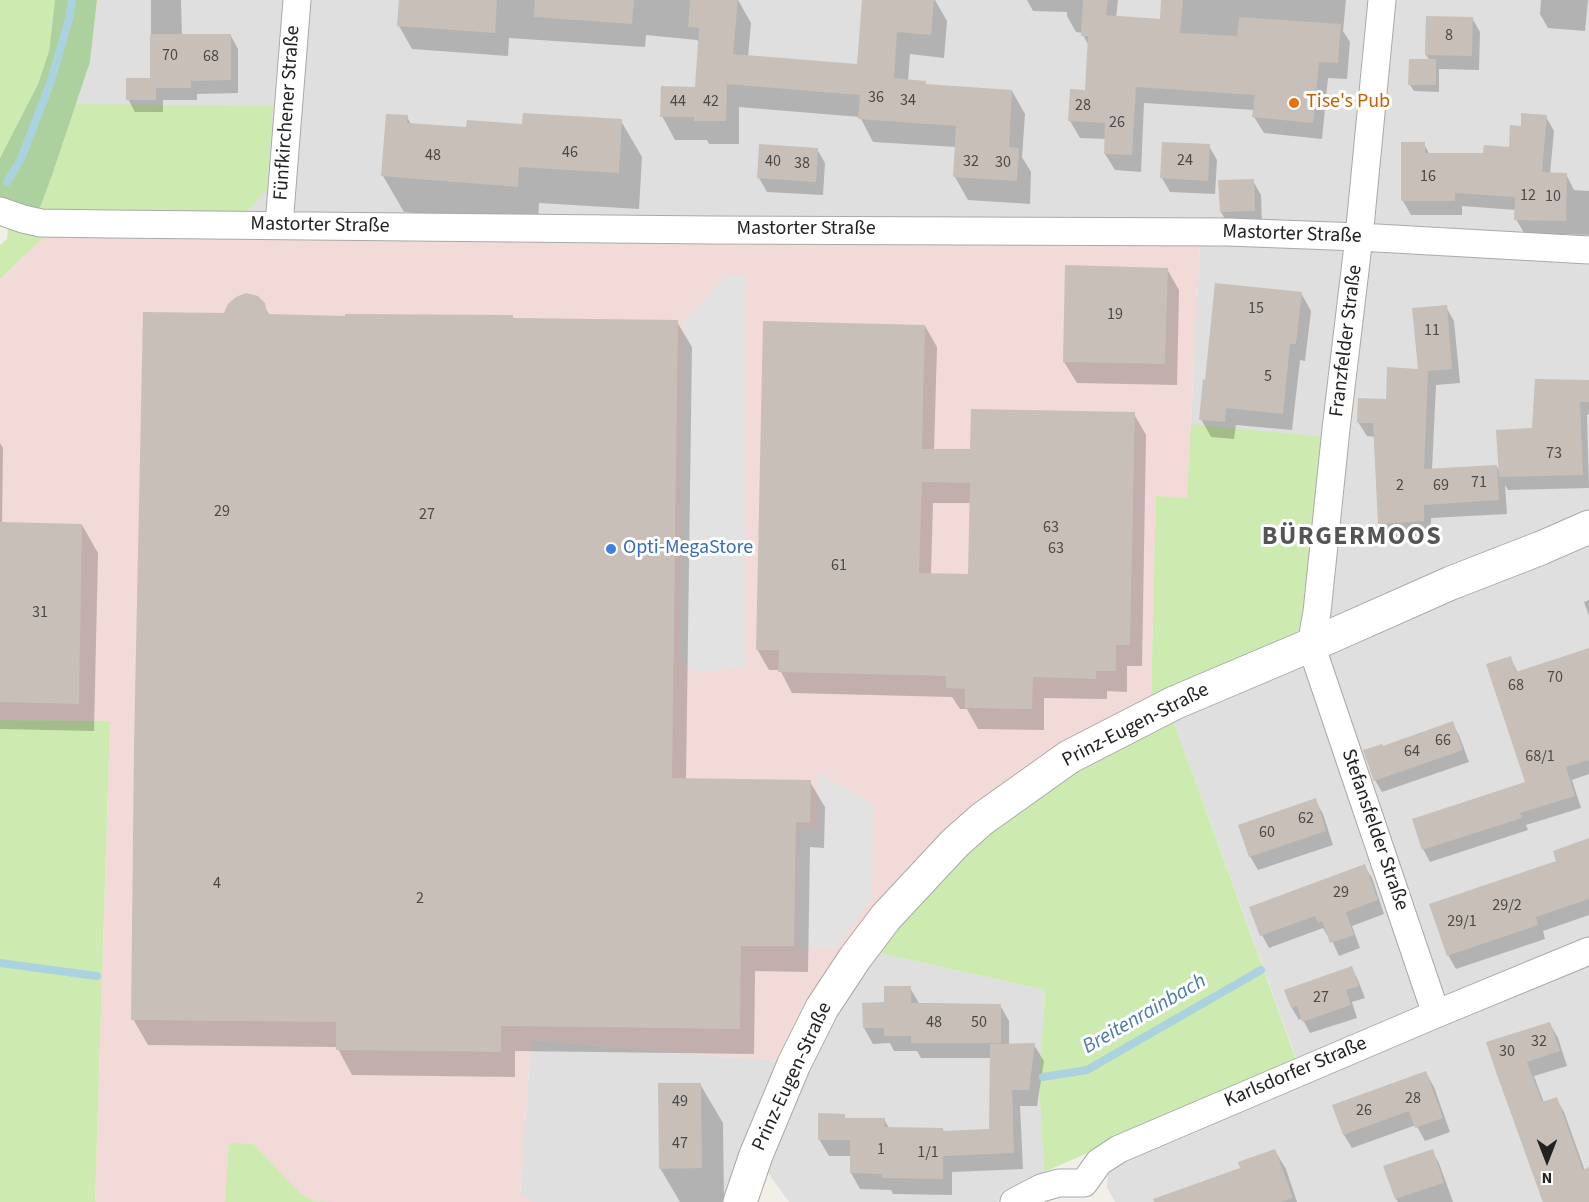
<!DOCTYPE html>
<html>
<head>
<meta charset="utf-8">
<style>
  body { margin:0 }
  #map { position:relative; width:1589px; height:1202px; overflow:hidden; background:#f2efe9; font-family:"Source Sans 3",sans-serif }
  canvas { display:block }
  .north { position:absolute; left:1517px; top:1130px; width:60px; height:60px; -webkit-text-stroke:4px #fff; paint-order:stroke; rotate:180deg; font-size:16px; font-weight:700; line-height:24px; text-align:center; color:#222 }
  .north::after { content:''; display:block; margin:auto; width:21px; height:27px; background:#222; clip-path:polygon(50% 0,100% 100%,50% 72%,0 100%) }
</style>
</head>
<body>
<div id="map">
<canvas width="1589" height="1202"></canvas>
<div class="north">N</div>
</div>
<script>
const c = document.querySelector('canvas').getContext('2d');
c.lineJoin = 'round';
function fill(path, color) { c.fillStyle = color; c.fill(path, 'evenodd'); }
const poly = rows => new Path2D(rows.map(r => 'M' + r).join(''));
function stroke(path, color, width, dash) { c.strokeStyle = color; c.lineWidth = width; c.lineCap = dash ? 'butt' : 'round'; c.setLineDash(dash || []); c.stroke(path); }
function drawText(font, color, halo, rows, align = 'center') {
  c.font = font + ' "Source Sans 3",sans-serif'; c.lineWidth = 6; c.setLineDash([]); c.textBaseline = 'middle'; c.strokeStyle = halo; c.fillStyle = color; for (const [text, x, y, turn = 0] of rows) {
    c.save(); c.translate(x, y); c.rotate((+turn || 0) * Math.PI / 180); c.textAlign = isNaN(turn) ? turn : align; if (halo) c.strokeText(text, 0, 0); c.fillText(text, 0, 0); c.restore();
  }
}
const residential = poly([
  [97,0,1589,0,1589,514,1151,701,1187,498,1200,241,243,216,49,184,90,62],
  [1589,539,1589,1202,1115,1202,1107,1187,1109,1161,1303,1077,1173,719],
  [874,952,1045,990,1039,1082,1044,1172,1011,1197,996,1202,789,1202,763,1166,803,1070],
  [531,1040,780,1061,740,1151,722,1202,533,1202,520,1193]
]);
const commercial = poly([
  [46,235,1200,241,1187,499,1156,496,1151,701,1059,746,1014,775,939,842,780,1061,531,1040,520,1193,533,1202,95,1202,110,721,0,720,0,279]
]);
const grass = poly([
  [0,0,55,0,49,51,38,84,0,158],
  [75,104,273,106,267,189,243,216,38,213,49,184],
  [8,226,46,235,0,279,0,245,7,239],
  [1191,424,1325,437,1304,613,1296,633,1151,697,1156,496,1187,498],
  [1173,719,1297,1062,1044,1172,1039,1082,1045,990,874,952,987,832,1036,794,1100,757],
  [0,720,110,721,95,1202,0,1202],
  [229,1143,253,1144,301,1194,314,1201,337,1202,225,1202]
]);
const forest = poly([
  [55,0,97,0,90,62,49,184,38,213,0,202,0,158,38,84,49,51]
]);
const parking = poly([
  [726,276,745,276,745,666,697,673,680,657,683,321],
  [818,773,873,804,872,898,836,948,797,949,798,827,818,827]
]);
const shadow = poly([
  [151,0,181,0,182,36,231,36,238,49,238,93,197,94,197,100,163,100,163,112,135,112,128,99,151,79],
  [401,0,738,0,751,23,748,57,859,66,864,0,935,0,947,21,944,58,910,54,908,81,925,82,927,86,1012,91,1025,114,1022,157,1031,172,1030,204,968,200,955,177,956,147,873,142,860,117,739,107,739,144,709,144,707,140,675,140,662,116,696,88,700,44,697,40,646,35,645,47,509,38,508,56,412,49,399,26],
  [1027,0,1118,0,1116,18,1161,20,1162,0,1346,0,1343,31,1350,42,1347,79,1328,78,1322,139,1264,133,1254,117,1255,110,1144,103,1141,172,1115,170,1105,154,1106,139,1080,138,1070,121,1087,91,1089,46,1083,35,1083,33,1076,32,1067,16,1067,12,1033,11],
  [1541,0,1588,0,1585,31,1548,28,1540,14],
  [1472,18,1480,32,1479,70,1439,69,1439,92,1414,91,1410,85,1430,61,1426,55],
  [407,117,411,124,468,129,621,121,642,157,639,209,539,203,538,222,404,212,383,176],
  [1546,117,1554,131,1550,174,1566,174,1574,190,1589,191,1589,235,1524,233,1516,219,1516,210,1462,206,1462,215,1411,215,1403,201,1424,144,1430,155,1484,155,1510,148,1522,128],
  [1209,146,1217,160,1215,194,1170,192,1162,178],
  [817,149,825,163,823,195,767,192,759,178],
  [1253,181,1261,195,1262,225,1229,226,1221,212],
  [1167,269,1179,290,1177,385,1077,383,1064,362],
  [1301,293,1311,311,1305,361,1300,360,1292,430,1236,425,1234,439,1211,437,1201,419],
  [263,304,270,316,677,322,692,347,686,780,810,782,825,807,824,848,810,847,808,972,755,971,754,1054,515,1051,515,1077,352,1075,337,1047,148,1045,133,1019,225,315],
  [1446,307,1454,321,1460,383,1436,385,1432,470,1497,467,1500,472,1534,429,1589,382,1589,415,1587,414,1589,488,1508,490,1505,485,1507,514,1431,518,1431,535,1388,538,1380,524,1375,437,1367,436,1358,422,1387,400,1420,370],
  [925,326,937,347,934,450,972,451,1134,414,1146,435,1142,666,1127,666,1127,692,1107,691,1107,699,1044,698,1044,730,978,729,967,709,960,709,952,697,792,693,780,670,769,670,757,649],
  [933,503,971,503,969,575,931,574],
  [0,443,3,448,2,523,82,525,98,553,94,731,0,729],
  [1589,600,1589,616,1584,602],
  [1510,657,1518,673,1589,704,1589,774,1572,780,1581,808,1526,825,1528,830,1430,862,1423,849,1527,783],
  [1452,723,1459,735,1469,762,1382,792,1375,780],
  [1315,800,1323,814,1333,845,1258,870,1250,856],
  [1589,840,1589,915,1543,931,1545,939,1456,969,1448,955,1558,862],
  [1364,865,1372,878,1384,914,1352,926,1360,948,1339,956,1329,934,1327,935,1323,928,1269,948,1262,935],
  [1352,968,1358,980,1365,998,1352,1002,1357,1018,1310,1033,1302,1018,1299,1020,1292,1008],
  [910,988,919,1003,1000,1005,1009,1021,1009,1045,1034,1045,1044,1061,1037,1106,1020,1106,1023,1169,952,1172,952,1195,893,1194,891,1190,860,1189,851,1173,851,1156,829,1156,819,1139,844,1115,846,1119,884,1119,889,1128,943,1129,944,1132,991,1130,991,1058,921,1058,917,1051,894,1051,890,1043,873,1044,864,1028,886,1004],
  [1550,1024,1558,1038,1567,1066,1534,1076,1544,1103,1556,1098,1564,1112,1585,1171,1589,1169,1589,1202,1543,1202,1497,1072],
  [1426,1073,1434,1087,1450,1132,1425,1141,1416,1125,1352,1148,1344,1135,1334,1106],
  [700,1084,723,1123,724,1202,680,1202,660,1168],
  [1275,1151,1286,1169,1297,1202,1177,1202],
  [1432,1151,1439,1163,1453,1202,1398,1202,1396,1199]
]);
const stream = poly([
  [7,182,21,159,51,81,69,19,72,0],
  [0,963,97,976],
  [1043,1077,1087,1070,1261,970]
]);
const building = poly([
  [399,0,497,0,495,33,397,26],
  [535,0,634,0,632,24,534,17],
  [690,0,738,0,733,54,857,64,862,0,934,0,931,35,897,32,894,78,926,81,925,84,1012,90,1009,147,1019,148,1017,181,953,177,956,126,858,119,860,95,727,84,726,121,694,121,694,117,660,117,661,86,695,87,699,28,688,27],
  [1083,0,1108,0,1106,15,1160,19,1161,0,1183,0,1180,33,1237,36,1239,17,1341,24,1338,63,1319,62,1313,123,1252,117,1255,95,1136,87,1132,155,1104,154,1105,123,1068,121,1070,89,1085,90,1088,36,1081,36],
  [1426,16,1473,17,1472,56,1425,55],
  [150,34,231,34,231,80,191,81,191,88,156,88,156,100,126,100,126,78,150,78],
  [1409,59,1436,59,1436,85,1408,85],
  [523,113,622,119,619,173,519,167,518,187,381,176,386,114,408,115,407,123,466,127,467,120,522,124],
  [1521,113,1547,115,1542,172,1567,173,1566,221,1514,220,1515,197,1455,193,1455,201,1401,201,1401,142,1425,142,1425,153,1483,153,1484,145,1509,147,1510,125,1521,126],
  [1162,142,1210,144,1208,181,1160,178],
  [759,144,818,148,816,182,757,178],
  [1254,179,1255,211,1220,212,1218,180],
  [1065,265,1168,268,1165,364,1063,362],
  [1215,283,1302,292,1296,344,1290,344,1283,414,1226,408,1225,422,1199,420,1203,379,1205,380],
  [246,293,258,296,265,303,267,314,345,316,345,314,513,315,513,318,678,320,672,778,811,780,810,823,796,822,794,946,741,946,740,1029,501,1026,501,1052,336,1050,336,1022,131,1020,134,746,143,312,224,313,228,304,236,297],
  [1447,305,1452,369,1428,371,1424,469,1497,465,1499,500,1424,505,1424,521,1378,524,1373,423,1357,423,1358,398,1386,399,1387,367,1418,369,1412,308],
  [763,321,925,325,922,449,970,449,971,409,1135,412,1130,645,1116,645,1116,671,1096,671,1096,679,1033,677,1032,709,965,708,965,689,946,688,946,676,778,672,779,650,756,650],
  [922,482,970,483,968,574,919,573],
  [1535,379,1589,380,1589,402,1580,402,1583,475,1499,477,1496,430,1532,428],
  [0,522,82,524,79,704,0,702],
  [1589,648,1589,760,1566,767,1575,796,1520,813,1522,818,1422,850,1412,819,1525,782,1486,664,1511,656,1516,672],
  [1453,721,1463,750,1374,781,1363,750,1382,744,1383,746],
  [1316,798,1326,831,1249,857,1238,825],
  [1589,838,1589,899,1536,917,1538,925,1447,956,1429,904,1556,861,1553,851],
  [1365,864,1378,900,1346,912,1354,935,1330,943,1322,921,1318,923,1315,916,1260,936,1249,907],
  [1352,966,1359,986,1346,990,1351,1005,1302,1022,1297,1006,1291,1008,1284,990],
  [884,986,911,986,911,1003,1001,1004,1001,1043,911,1043,911,1036,884,1036,884,1028,863,1028,862,1003,884,1002],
  [1550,1022,1560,1051,1527,1062,1542,1102,1557,1097,1583,1170,1589,1167,1589,1202,1543,1202,1496,1072,1486,1042],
  [1035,1043,1029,1090,1012,1090,1014,1153,943,1156,943,1179,882,1178,882,1174,850,1173,850,1140,818,1140,818,1113,845,1114,845,1118,885,1118,884,1127,943,1128,943,1131,989,1129,990,1044],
  [1426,1071,1443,1118,1415,1128,1409,1111,1343,1135,1332,1105],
  [658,1083,701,1083,702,1168,659,1169],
  [1275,1149,1293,1198,1280,1202,1154,1202,1153,1199,1240,1168,1238,1162],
  [1433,1149,1444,1183,1395,1199,1383,1166]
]);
const minor = poly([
  [1382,0,1359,237,1336,429,1317,612,1311,645,1436,1014],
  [0,211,23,219,41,223,111,224,711,230,1228,232,1359,237,1589,250],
  [279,225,297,0],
  [1084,1183,1099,1162,1119,1149,1436,1014,1589,951],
  [1014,1202,1041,1188,1059,1183,1084,1183]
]);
const tertiary = poly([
  [740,1202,756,1155,794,1064,822,1008,855,958,886,917,955,843,982,819,1069,757,1174,703,1311,645,1451,583,1541,548,1589,527]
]);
const markers = [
  [1294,103,6,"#e8710a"],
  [611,549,6,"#3f7fe0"]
];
const numberNames = [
  ["8",1449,36],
  ["70",170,56],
  ["68",211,57],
  ["36",876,98],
  ["34",908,101],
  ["44",678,102],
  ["42",711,102],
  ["28",1083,106],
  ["26",1117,123],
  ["46",570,153],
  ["48",433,156],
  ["24",1185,161],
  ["40",773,162],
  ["32",971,162],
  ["30",1003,163],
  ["38",802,164],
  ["16",1428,177],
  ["12",1528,196],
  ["10",1553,197],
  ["15",1256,309],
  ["19",1115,315],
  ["11",1432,331],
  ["5",1268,377],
  ["73",1554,454],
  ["71",1479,483],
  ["2",1400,486],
  ["69",1441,486],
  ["29",222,512],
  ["27",427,515],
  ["63",1051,528],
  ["63",1056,549],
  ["61",839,566],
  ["31",40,613],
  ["70",1555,678],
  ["68",1516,686],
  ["66",1443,741],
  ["64",1412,752],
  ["68/1",1540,757],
  ["62",1306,819],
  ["60",1267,833],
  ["4",217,884],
  ["29",1341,893],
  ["2",420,899],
  ["29/2",1507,906],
  ["29/1",1462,922],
  ["27",1321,998],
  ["48",934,1023],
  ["50",979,1023],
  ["32",1539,1042],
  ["30",1507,1052],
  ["28",1413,1099],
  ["49",680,1102],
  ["26",1364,1111],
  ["47",680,1144],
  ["1",881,1150],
  ["1/1",928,1153]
];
const foodNames = [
  ["Tise's Pub",1306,103]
];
const streetNames = [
  ["Fünfkirchener Straße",288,113,-86],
  ["Mastorter Straße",320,226,1],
  ["Mastorter Straße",806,230],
  ["Mastorter Straße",1292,235,2],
  ["Franzfelder Straße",1347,341,-83],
  ["Prinz-Eugen-Straße",1136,726,-27],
  ["Stefansfelder Straße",1374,830,71],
  ["Karlsdorfer Straße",1296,1073,-23],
  ["Prinz-Eugen-Straße",793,1077,-65]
];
const shopNames = [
  ["Opti-MegaStore",623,549]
];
const waterNames = [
  ["Breitenrainbach",1145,1015,-30]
];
const districtNames = [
  ["BÜRGERMOOS",1352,538]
];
fill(residential, '#e0dfdf');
fill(commercial, '#f2dad9');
fill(grass, '#cdebb0');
fill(forest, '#add19e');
fill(parking, '#e2e2e2');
fill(shadow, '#0003');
stroke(stream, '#aad3df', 8);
fill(building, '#c7bfb8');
stroke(minor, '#a9a9a9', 29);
stroke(tertiary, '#a9a9a9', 35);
stroke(minor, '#fff', 27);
stroke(tertiary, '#fff', 33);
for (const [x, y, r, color] of markers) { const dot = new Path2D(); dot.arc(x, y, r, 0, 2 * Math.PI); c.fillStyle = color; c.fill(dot); stroke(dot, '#fff', 2); }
drawText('16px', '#4b4948', null, numberNames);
drawText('20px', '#c56008', '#fff', foodNames, 'left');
drawText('20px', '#222', '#fff', streetNames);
drawText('20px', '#366cbe', '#fff', shopNames, 'left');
drawText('italic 21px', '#4a7aab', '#fff', waterNames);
c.letterSpacing = '1.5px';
drawText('bold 26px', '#555', '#fff', districtNames);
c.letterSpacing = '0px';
</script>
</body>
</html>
